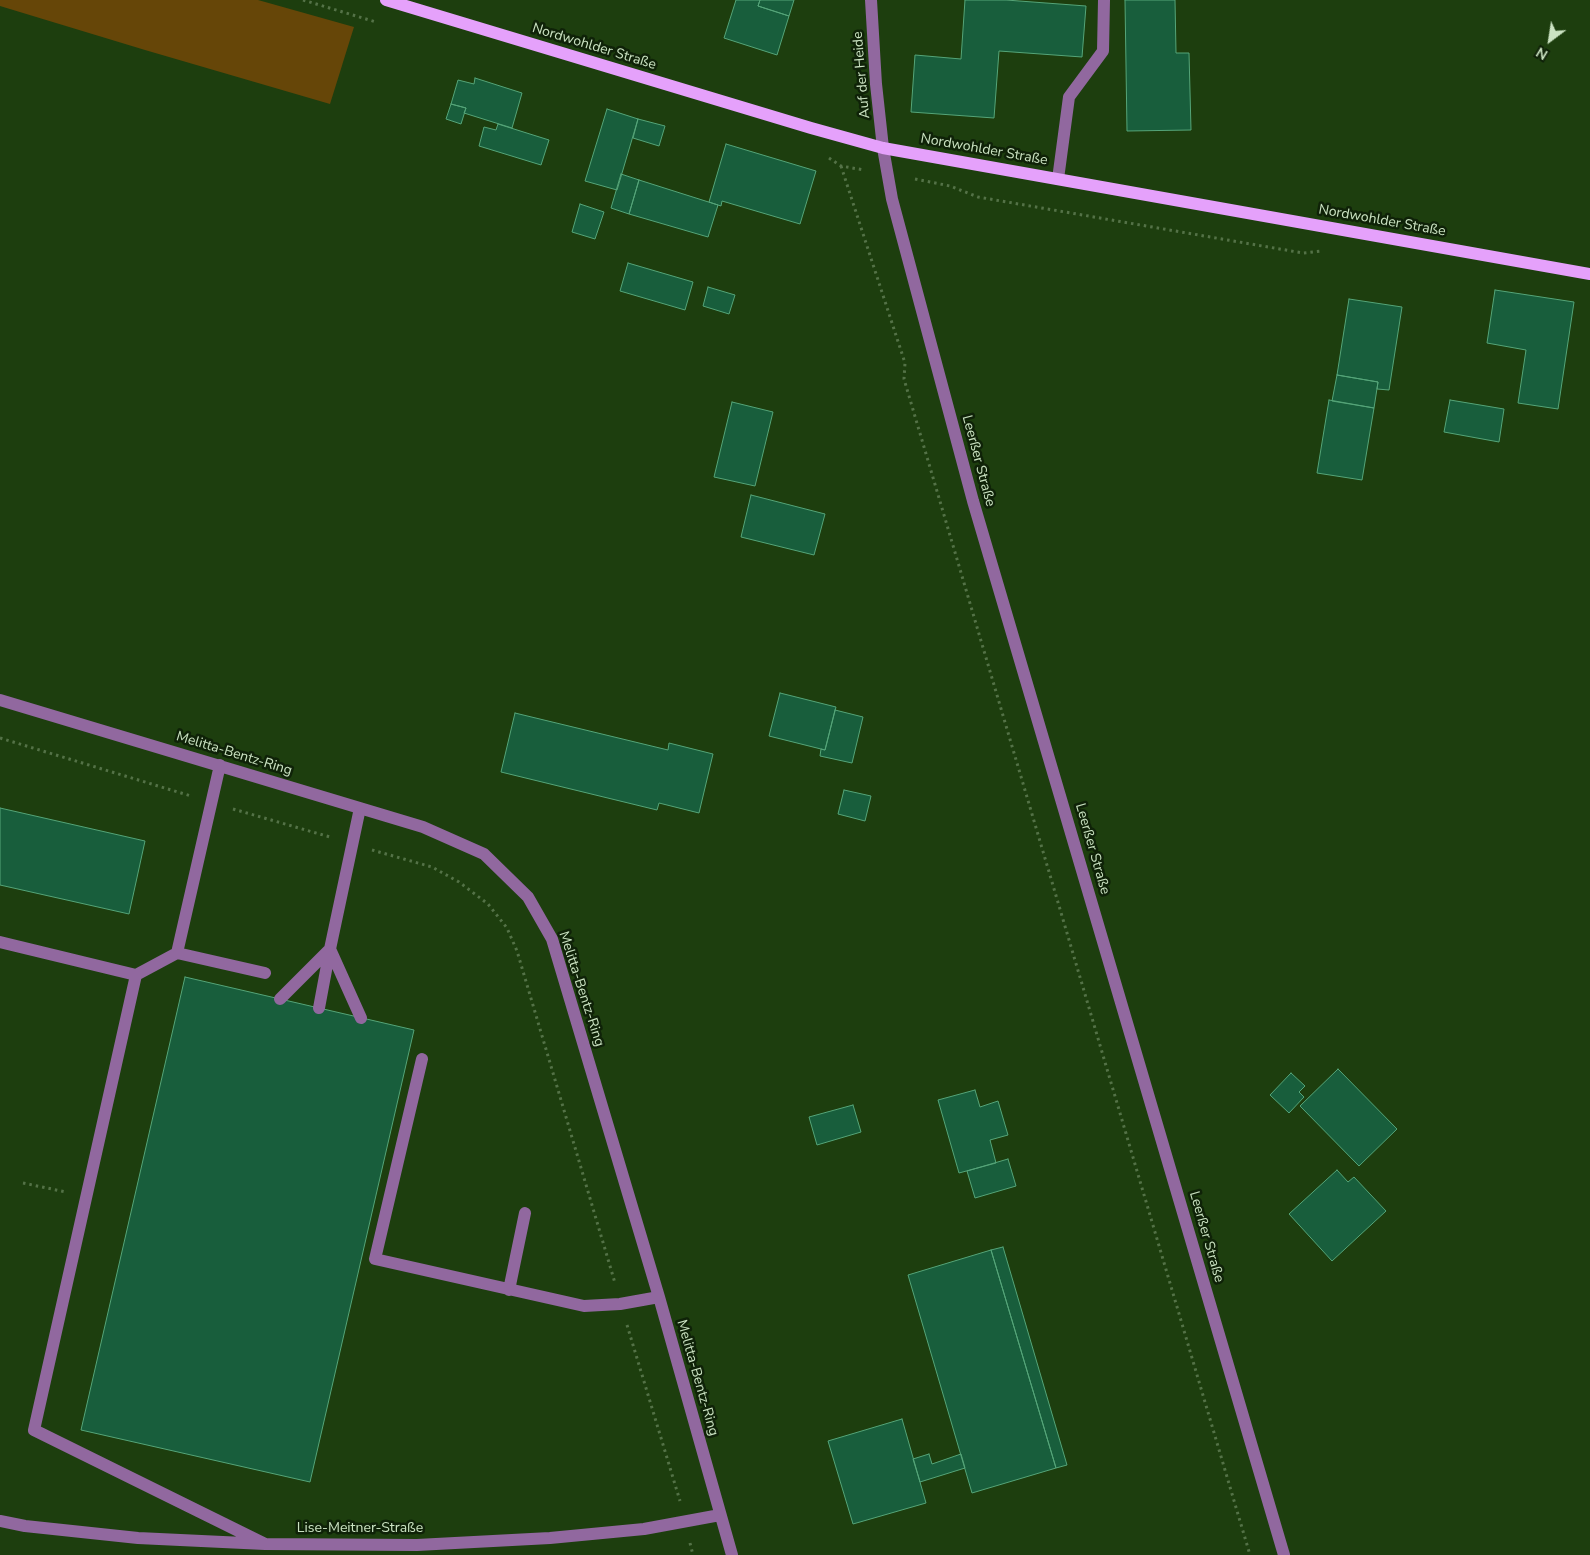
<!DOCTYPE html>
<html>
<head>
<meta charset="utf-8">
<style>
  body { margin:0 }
  #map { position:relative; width:1590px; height:1555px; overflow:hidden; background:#1d3e0e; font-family:"Nunito Sans",sans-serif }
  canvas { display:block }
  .north { position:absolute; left:1525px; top:15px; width:50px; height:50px; -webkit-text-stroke:4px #0f2208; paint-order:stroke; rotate:211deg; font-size:14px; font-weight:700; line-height:20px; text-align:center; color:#cbe3c2 }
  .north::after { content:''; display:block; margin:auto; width:18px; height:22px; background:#cbe3c2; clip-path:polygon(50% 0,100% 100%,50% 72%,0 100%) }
</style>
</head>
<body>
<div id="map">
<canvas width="1590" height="1555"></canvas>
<div class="north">N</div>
</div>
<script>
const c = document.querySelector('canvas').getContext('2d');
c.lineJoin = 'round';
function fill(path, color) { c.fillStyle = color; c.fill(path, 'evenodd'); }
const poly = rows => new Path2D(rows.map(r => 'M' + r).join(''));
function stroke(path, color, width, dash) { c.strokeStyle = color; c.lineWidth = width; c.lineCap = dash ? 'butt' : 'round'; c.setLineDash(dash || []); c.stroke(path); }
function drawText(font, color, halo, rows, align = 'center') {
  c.font = font + ' "Nunito Sans",sans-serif'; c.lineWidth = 5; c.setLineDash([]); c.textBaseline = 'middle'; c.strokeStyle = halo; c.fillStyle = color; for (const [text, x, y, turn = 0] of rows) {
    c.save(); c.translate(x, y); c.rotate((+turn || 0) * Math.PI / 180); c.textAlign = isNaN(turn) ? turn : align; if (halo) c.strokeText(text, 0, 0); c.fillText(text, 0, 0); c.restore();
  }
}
const green = poly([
  [0,0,258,0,354,27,330,104,145,50,0,6]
]);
const building = poly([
  [736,0,760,0,758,6,789,16,777,55,724,38,736,0],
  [760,0,794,0,789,16,758,6,760,0],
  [965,0,1006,0,1086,6,1082,57,999,51,994,118,911,112,915,55,961,59,965,0],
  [1125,0,1175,0,1176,53,1189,53,1191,130,1127,131,1125,0],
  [475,78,522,93,512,128,464,113,466,108,451,104,458,80,474,84,475,78],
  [451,104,466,108,461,124,446,119,451,104],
  [607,109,638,119,617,190,585,181,607,109],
  [638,119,665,126,659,146,633,138,638,119],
  [498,124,549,140,541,165,479,146,484,127,496,130,498,124],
  [726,144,816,171,800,224,722,201,721,206,709,202,726,144],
  [621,174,639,180,629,214,611,208,621,174],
  [639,180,718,205,708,237,629,214,639,180],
  [580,204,604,212,595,239,572,232,580,204],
  [628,263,693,282,685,310,620,291,628,263],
  [708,287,735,295,729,314,703,306,708,287],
  [1495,290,1574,302,1558,409,1518,403,1526,350,1487,343,1495,290],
  [1349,299,1402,307,1389,390,1377,389,1378,382,1337,375,1349,299],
  [1337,375,1378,382,1374,408,1332,401,1337,375],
  [1329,400,1374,408,1362,480,1317,473,1329,400],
  [1450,400,1504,409,1499,442,1444,432,1450,400],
  [732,402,773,412,755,486,714,477,732,402],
  [751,495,825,514,814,555,741,537,751,495],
  [780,693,836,707,825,750,769,736,780,693],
  [835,710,863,717,852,763,820,756,821,749,825,750,835,710],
  [515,713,668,750,669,743,713,754,699,813,659,803,657,810,501,772,515,713],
  [844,790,871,796,865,821,838,814,844,790],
  [0,808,145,841,129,914,0,885,0,808],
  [185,977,414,1030,310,1482,81,1430,185,977],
  [1338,1069,1397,1129,1359,1166,1300,1106,1338,1069],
  [1291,1073,1305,1086,1299,1092,1304,1097,1289,1113,1270,1095,1291,1073],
  [975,1090,980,1107,998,1101,1008,1135,990,1140,996,1163,959,1173,938,1100,975,1090],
  [853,1105,861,1132,817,1145,809,1117,853,1105],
  [1008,1159,1016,1186,975,1198,967,1171,1008,1159],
  [1337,1170,1348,1182,1354,1177,1386,1211,1332,1261,1289,1214,1337,1170],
  [1003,1247,1067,1465,1056,1468,991,1250,1003,1247],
  [991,1250,1056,1468,972,1493,908,1275,991,1250],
  [902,1419,926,1503,853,1524,828,1441,902,1419],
  [929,1454,932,1464,961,1454,965,1468,920,1482,913,1459,929,1454]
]);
const path = poly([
  [303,0,376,22],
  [829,158,841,166,864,170],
  [841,166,905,363,904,379,1250,1555],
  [915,179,950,186,978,197,1303,253,1323,251],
  [0,738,191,796],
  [233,809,330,837],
  [372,850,432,867,459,882,488,904,507,928,517,951,615,1283],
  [23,1183,66,1192],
  [627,1325,680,1501],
  [690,1543,693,1555]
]);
const minor = poly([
  [871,0,876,84,883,148,892,199,973,501,1284,1555],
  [1058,179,1069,97,1103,51,1104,0],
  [0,700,423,827,484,854,528,897,552,939,659,1297,732,1555],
  [220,765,177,953,136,975,34,1430,265,1544],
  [0,942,136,975],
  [177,953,265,973],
  [280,999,330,949,361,1018],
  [319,1008,330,949,360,808],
  [422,1059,375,1259,584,1306,620,1304,659,1297],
  [509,1290,525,1213],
  [0,1521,25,1526,138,1538,265,1544,417,1545,550,1538,644,1529,720,1515]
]);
const major = poly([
  [386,0,811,128,883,148,1590,274]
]);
const streetNames = [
  ["Nordwohlder Straße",594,47,17],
  ["Auf der Heide",862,75,-95],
  ["Nordwohlder Straße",984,150,10],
  ["Nordwohlder Straße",1382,221,10],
  ["Leerßer Straße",978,461,75],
  ["Melitta-Bentz-Ring",234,754,17],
  ["Leerßer Straße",1092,849,74],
  ["Melitta-Bentz-Ring",581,989,72],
  ["Leerßer Straße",1206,1237,74],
  ["Melitta-Bentz-Ring",697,1378,74],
  ["Lise-Meitner-Straße",360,1529]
];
fill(green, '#664608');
fill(building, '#185e3c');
stroke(building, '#55a579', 1);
stroke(path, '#547247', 3, [2.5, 4]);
stroke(minor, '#91689f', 12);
stroke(major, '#e5a1fb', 12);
drawText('14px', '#cbe3c2', '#0f2208', streetNames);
</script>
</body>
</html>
